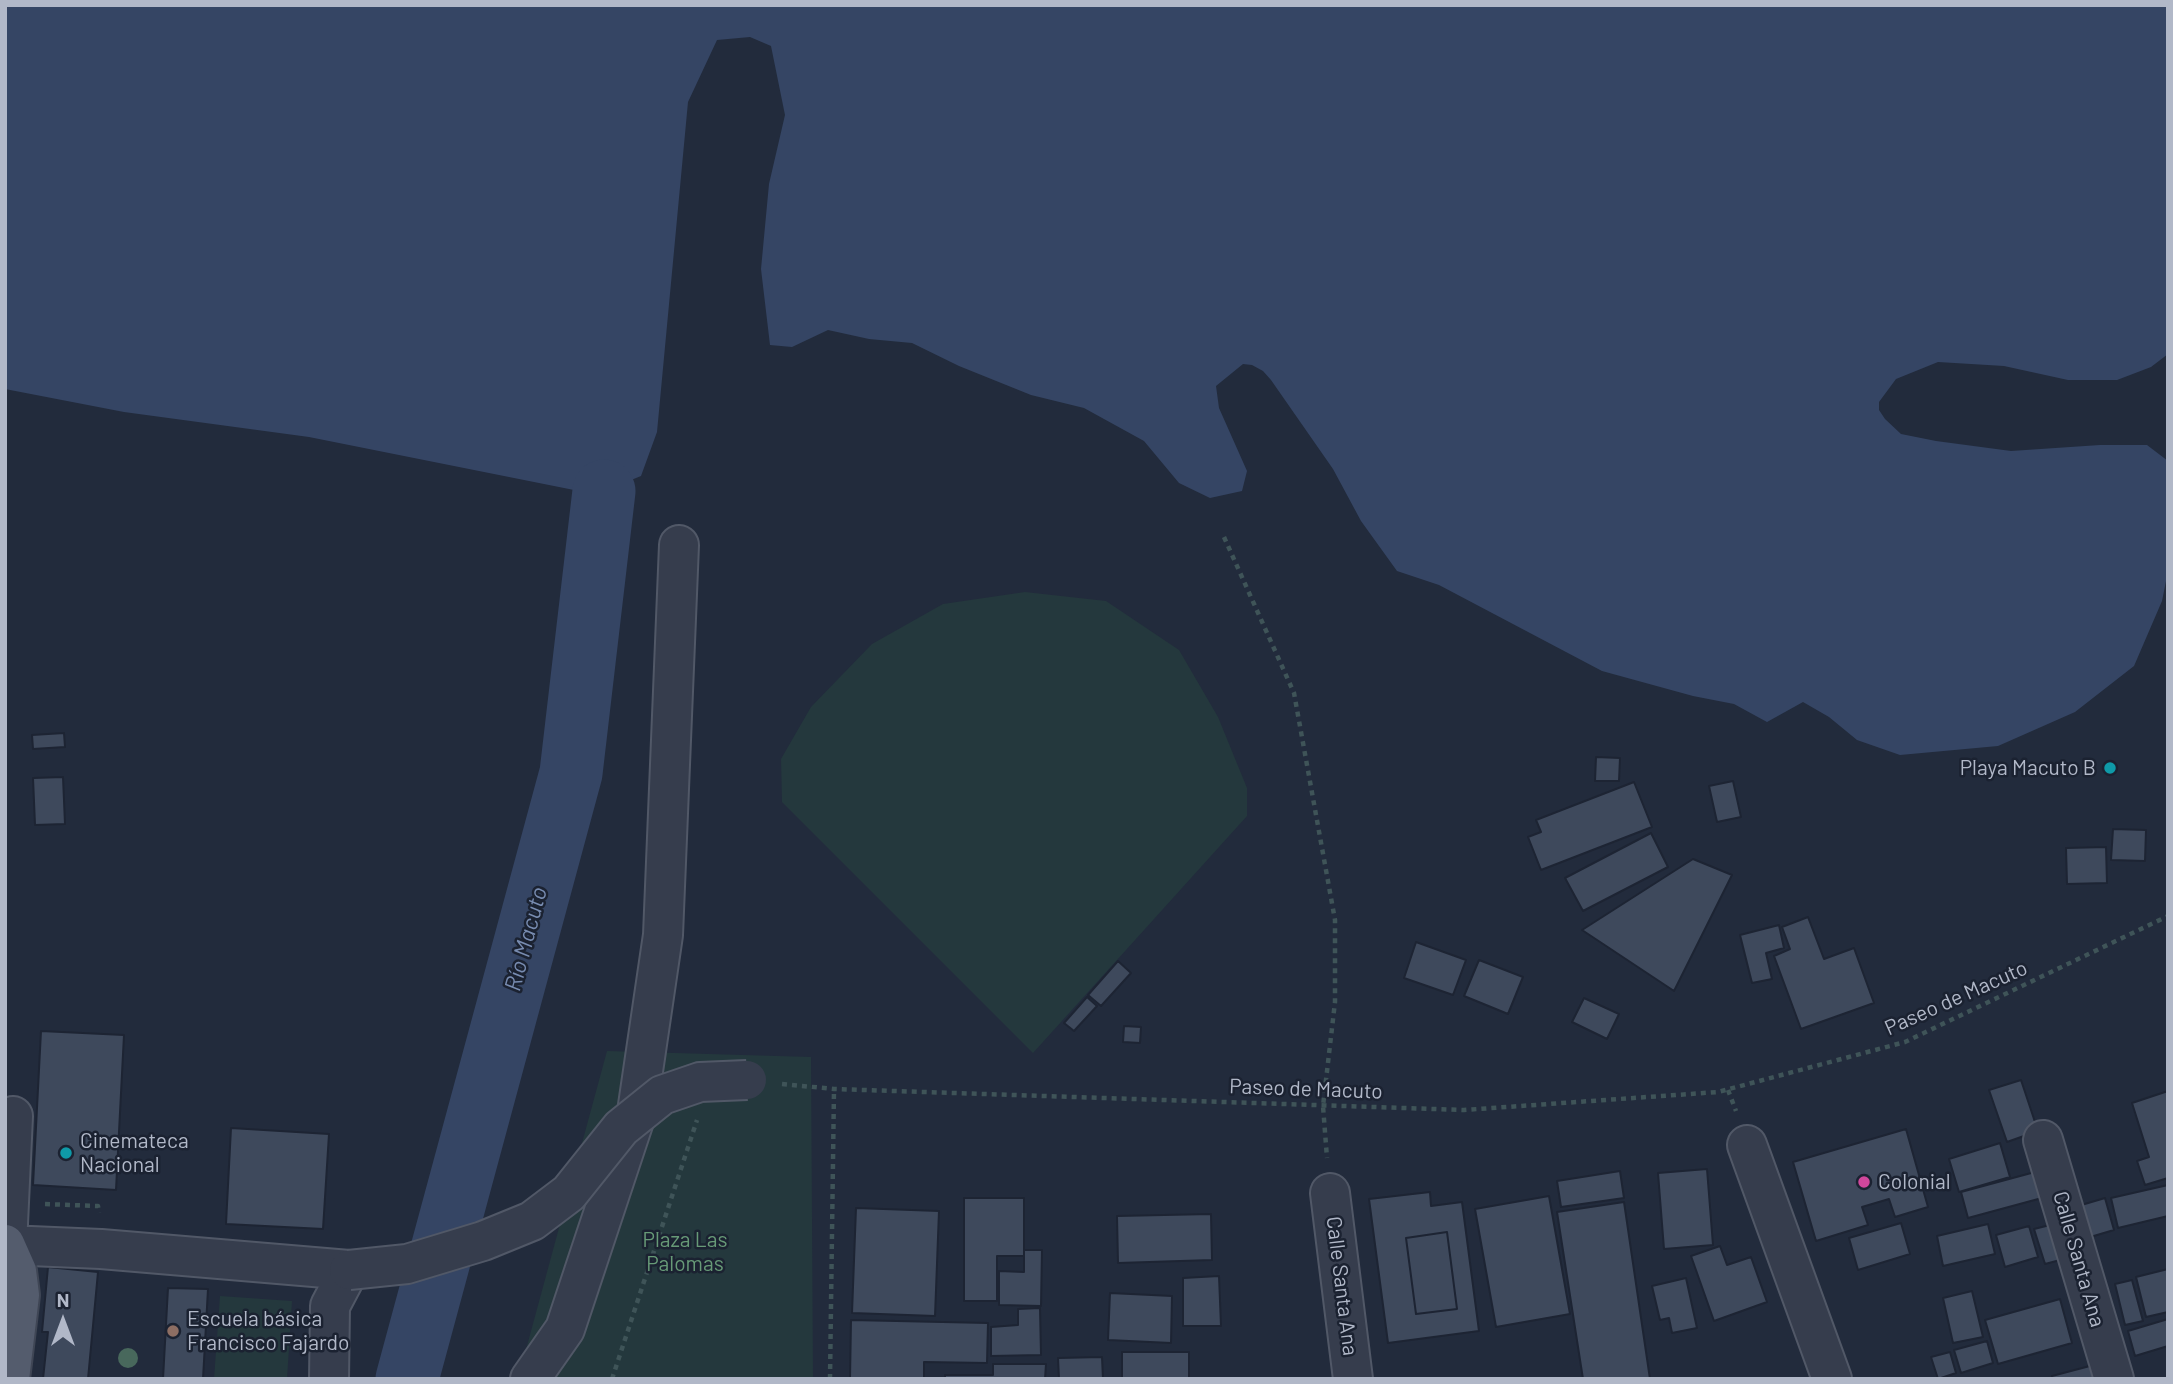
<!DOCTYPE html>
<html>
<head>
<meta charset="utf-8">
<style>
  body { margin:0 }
  #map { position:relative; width:2173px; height:1384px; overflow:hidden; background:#222b3c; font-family:Barlow,sans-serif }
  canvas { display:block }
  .frame { position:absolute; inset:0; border:7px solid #b1b8c8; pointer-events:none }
  .north { position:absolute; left:28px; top:1286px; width:70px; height:70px; -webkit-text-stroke:5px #1b2231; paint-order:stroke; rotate:0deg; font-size:19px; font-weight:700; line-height:28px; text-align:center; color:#b1b8c8 }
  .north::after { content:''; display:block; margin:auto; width:24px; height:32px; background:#b1b8c8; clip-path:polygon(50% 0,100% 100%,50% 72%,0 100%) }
</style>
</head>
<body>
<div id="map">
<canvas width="2173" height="1384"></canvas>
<div class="frame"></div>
<div class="north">N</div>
</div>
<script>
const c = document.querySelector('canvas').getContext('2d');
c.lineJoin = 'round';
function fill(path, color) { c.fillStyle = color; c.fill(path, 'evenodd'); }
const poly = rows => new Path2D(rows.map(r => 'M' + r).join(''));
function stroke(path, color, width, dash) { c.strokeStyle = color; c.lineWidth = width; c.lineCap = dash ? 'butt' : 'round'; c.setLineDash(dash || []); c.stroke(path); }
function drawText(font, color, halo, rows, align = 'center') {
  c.font = font + ' Barlow,sans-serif'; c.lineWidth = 5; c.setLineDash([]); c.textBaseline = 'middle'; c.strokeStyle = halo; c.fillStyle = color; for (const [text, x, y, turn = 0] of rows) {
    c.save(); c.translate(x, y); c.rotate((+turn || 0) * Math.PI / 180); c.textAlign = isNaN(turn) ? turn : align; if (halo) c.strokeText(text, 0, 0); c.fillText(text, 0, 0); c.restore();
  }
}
const green = poly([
  [1025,592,1106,601,1179,650,1218,717,1247,788,1247,816,1033,1053,782,802,781,759,811,707,872,644,943,604],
  [607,1051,811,1057,813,1379,518,1379],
  [220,1296,292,1301,287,1379,214,1379]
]);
const water = poly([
  [5,5,2168,5,2168,354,2151,367,2117,380,2068,380,2004,366,1938,362,1896,379,1879,402,1879,410,1885,419,1901,434,1936,441,2011,451,2100,445,2147,445,2168,461,2168,571,2162,601,2134,666,2075,712,1998,746,1900,755,1857,740,1829,717,1803,702,1767,722,1734,704,1693,696,1602,671,1439,585,1397,571,1361,521,1333,469,1271,380,1263,371,1252,365,1243,364,1216,386,1219,408,1247,471,1242,491,1210,498,1179,483,1144,441,1084,408,1031,395,959,366,912,343,869,339,828,330,792,347,770,345,761,269,769,184,785,115,771,46,750,37,717,40,688,102,657,432,641,476,604,491,574,490,309,437,124,412,5,389]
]);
const river = poly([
  [407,1379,571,773,604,491]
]);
const building = poly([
  [64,733,65,747,33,749,32,735,64,733],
  [1596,757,1620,758,1619,781,1595,781,1596,757],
  [63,777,65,824,35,825,33,778,63,777],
  [1733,781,1741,817,1717,822,1709,786,1733,781],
  [1634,782,1652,827,1541,870,1528,837,1541,832,1536,820,1634,782],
  [2113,829,2146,830,2145,861,2111,860,2113,829],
  [1651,833,1668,867,1583,911,1565,878,1651,833],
  [2106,847,2107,883,2067,884,2066,848,2106,847],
  [1693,859,1732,875,1674,991,1582,930,1693,859],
  [1808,917,1824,959,1854,948,1874,1003,1801,1029,1774,956,1790,949,1782,927,1808,917],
  [1779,925,1784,948,1766,953,1772,979,1752,983,1740,935,1779,925],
  [1416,942,1466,960,1453,995,1404,978,1416,942],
  [1479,960,1523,977,1508,1014,1464,996,1479,960],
  [1118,961,1131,973,1101,1006,1088,995,1118,961],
  [1087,997,1097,1006,1074,1031,1064,1023,1087,997],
  [1584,998,1619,1014,1607,1039,1572,1022,1584,998],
  [1124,1026,1141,1027,1140,1043,1123,1042,1124,1026],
  [41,1031,124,1035,116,1190,33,1185,41,1031],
  [2021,1080,2038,1131,2007,1142,1989,1090,2021,1080],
  [2168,1091,2168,1178,2145,1185,2137,1161,2149,1157,2132,1103,2168,1091],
  [231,1128,329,1134,323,1229,226,1224,231,1128],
  [1906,1129,1928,1207,1895,1217,1889,1199,1862,1207,1868,1225,1816,1241,1793,1162,1906,1129],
  [2000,1143,2010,1177,1959,1192,1949,1159,2000,1143],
  [1707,1169,1713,1245,1664,1249,1658,1173,1707,1169],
  [2046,1169,2053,1195,1968,1218,1961,1192,2046,1169],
  [1620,1171,1624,1198,1561,1207,1557,1181,1620,1171],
  [2168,1185,2168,1216,2118,1228,2111,1198,2168,1185],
  [1430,1192,1431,1206,1462,1202,1479,1331,1388,1343,1369,1199,1430,1192],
  [1447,1232,1457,1309,1416,1314,1406,1238,1447,1232],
  [1549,1196,1570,1314,1496,1327,1475,1209,1549,1196],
  [964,1198,1024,1198,1024,1256,997,1256,997,1301,964,1301,964,1198],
  [2105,1198,2114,1230,2087,1238,2078,1206,2105,1198],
  [1624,1202,1650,1379,1583,1379,1557,1212,1624,1202],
  [856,1208,939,1211,935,1316,852,1313,856,1208],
  [1211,1214,1212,1260,1118,1263,1117,1216,1211,1214],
  [1901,1223,1910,1254,1858,1270,1849,1238,1901,1223],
  [1988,1224,1995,1254,1943,1266,1937,1236,1988,1224],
  [2054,1224,2064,1259,2045,1264,2034,1229,2054,1224],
  [2029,1226,2038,1257,2005,1267,1996,1235,2029,1226],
  [1447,1232,1457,1309,1416,1314,1406,1238,1447,1232],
  [1720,1246,1727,1265,1751,1257,1767,1302,1714,1321,1691,1256,1720,1246],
  [1024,1250,1042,1250,1041,1306,999,1305,999,1271,1024,1272,1024,1250],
  [48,1267,98,1272,88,1379,43,1379,48,1332,42,1332,48,1267],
  [2168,1269,2168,1312,2146,1317,2136,1277,2168,1269],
  [1219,1276,1221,1326,1183,1326,1183,1278,1219,1276],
  [1686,1278,1697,1328,1672,1333,1669,1318,1660,1320,1652,1286,1686,1278],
  [2132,1280,2143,1321,2125,1325,2115,1284,2132,1280],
  [168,1288,208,1289,203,1379,163,1379,168,1288],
  [1972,1291,1983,1337,1953,1343,1943,1298,1972,1291],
  [1110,1293,1172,1296,1171,1343,1108,1340,1110,1293],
  [2060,1299,2072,1343,1998,1364,1985,1320,2060,1299],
  [1040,1308,1041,1355,991,1356,991,1327,1018,1325,1018,1309,1040,1308],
  [2168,1319,2168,1346,2135,1356,2128,1331,2168,1319],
  [851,1320,988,1323,987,1363,924,1362,924,1379,850,1379,851,1320],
  [1987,1341,1993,1363,1961,1373,1954,1350,1987,1341],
  [1122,1352,1189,1352,1189,1379,1122,1379,1122,1352],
  [1950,1352,1956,1373,1938,1379,1931,1357,1950,1352],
  [1102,1357,1103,1379,1059,1379,1058,1358,1102,1357],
  [2105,1362,2110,1379,2053,1379,2052,1376,2105,1362],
  [993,1364,1046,1364,1045,1379,945,1379,945,1375,993,1375,993,1364]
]);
const path = poly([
  [1224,537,1294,693,1335,920,1335,1002,1323,1106,1327,1158],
  [782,1084,834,1089,1464,1110,1718,1092,1905,1042,2168,916],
  [1728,1090,1736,1111],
  [45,1204,98,1206,99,1213],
  [612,1379,697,1120],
  [830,1379,834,1089]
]);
const minor = poly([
  [13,1116,7,1245,101,1249,349,1270,330,1306,329,1379],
  [2043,1140,2114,1379],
  [1747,1145,1832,1379],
  [1330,1193,1353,1379],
  [530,1379,565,1329,637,1112,663,935,679,545]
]);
const major = poly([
  [5,1244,17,1271,20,1295,10,1379]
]);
const minorBridge = poly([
  [349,1270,407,1264,483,1241,532,1221,569,1193,621,1128,662,1095,700,1082,747,1080]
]);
const trees = [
  [128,1358]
];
const markers = [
  [2110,768,7,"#0f9aa8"],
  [66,1153,7,"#0f9aa8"],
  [1864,1182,7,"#d1479c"],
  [173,1331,7,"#8d6e63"]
];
const poiNames = [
  ["Playa Macuto B",2096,768,"right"],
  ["Cinemateca",80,1141],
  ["Nacional",80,1165],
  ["Colonial",1878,1182],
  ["Escuela básica",187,1319],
  ["Francisco Fajardo",187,1343]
];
const streetNames = [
  ["Paseo de Macuto",1956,998,-24],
  ["Paseo de Macuto",1306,1089,2],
  ["Calle Santa Ana",2079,1259,74],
  ["Calle Santa Ana",1342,1286,83]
];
const parkNames = [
  ["Plaza Las",685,1240],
  ["Palomas",685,1264]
];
const waterNames = [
  ["Río Macuto",526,939,-75]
];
fill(green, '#24383d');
fill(water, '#354564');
stroke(river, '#354564', 63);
fill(building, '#3e495c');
stroke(building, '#1d2433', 2);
stroke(minor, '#515867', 42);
stroke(major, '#3f4655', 42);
stroke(path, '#3f5458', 4.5, [5, 5]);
stroke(minor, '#363d4d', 38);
stroke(major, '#545c6d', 38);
stroke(minorBridge, '#515867', 42, []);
stroke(minorBridge, '#363d4d', 38);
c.fillStyle = '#48685c';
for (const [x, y] of trees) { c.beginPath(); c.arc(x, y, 10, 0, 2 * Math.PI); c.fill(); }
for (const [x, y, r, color] of markers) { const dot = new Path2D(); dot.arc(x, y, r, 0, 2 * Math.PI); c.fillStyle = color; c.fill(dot); stroke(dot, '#1b2231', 2.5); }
drawText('21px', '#b1b8c8', '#1b2231', poiNames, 'left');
drawText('21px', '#b1b8c8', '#1b2231', streetNames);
drawText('21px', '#679a77', '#1b2231', parkNames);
drawText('italic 23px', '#788cb1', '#1b2231', waterNames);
</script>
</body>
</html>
